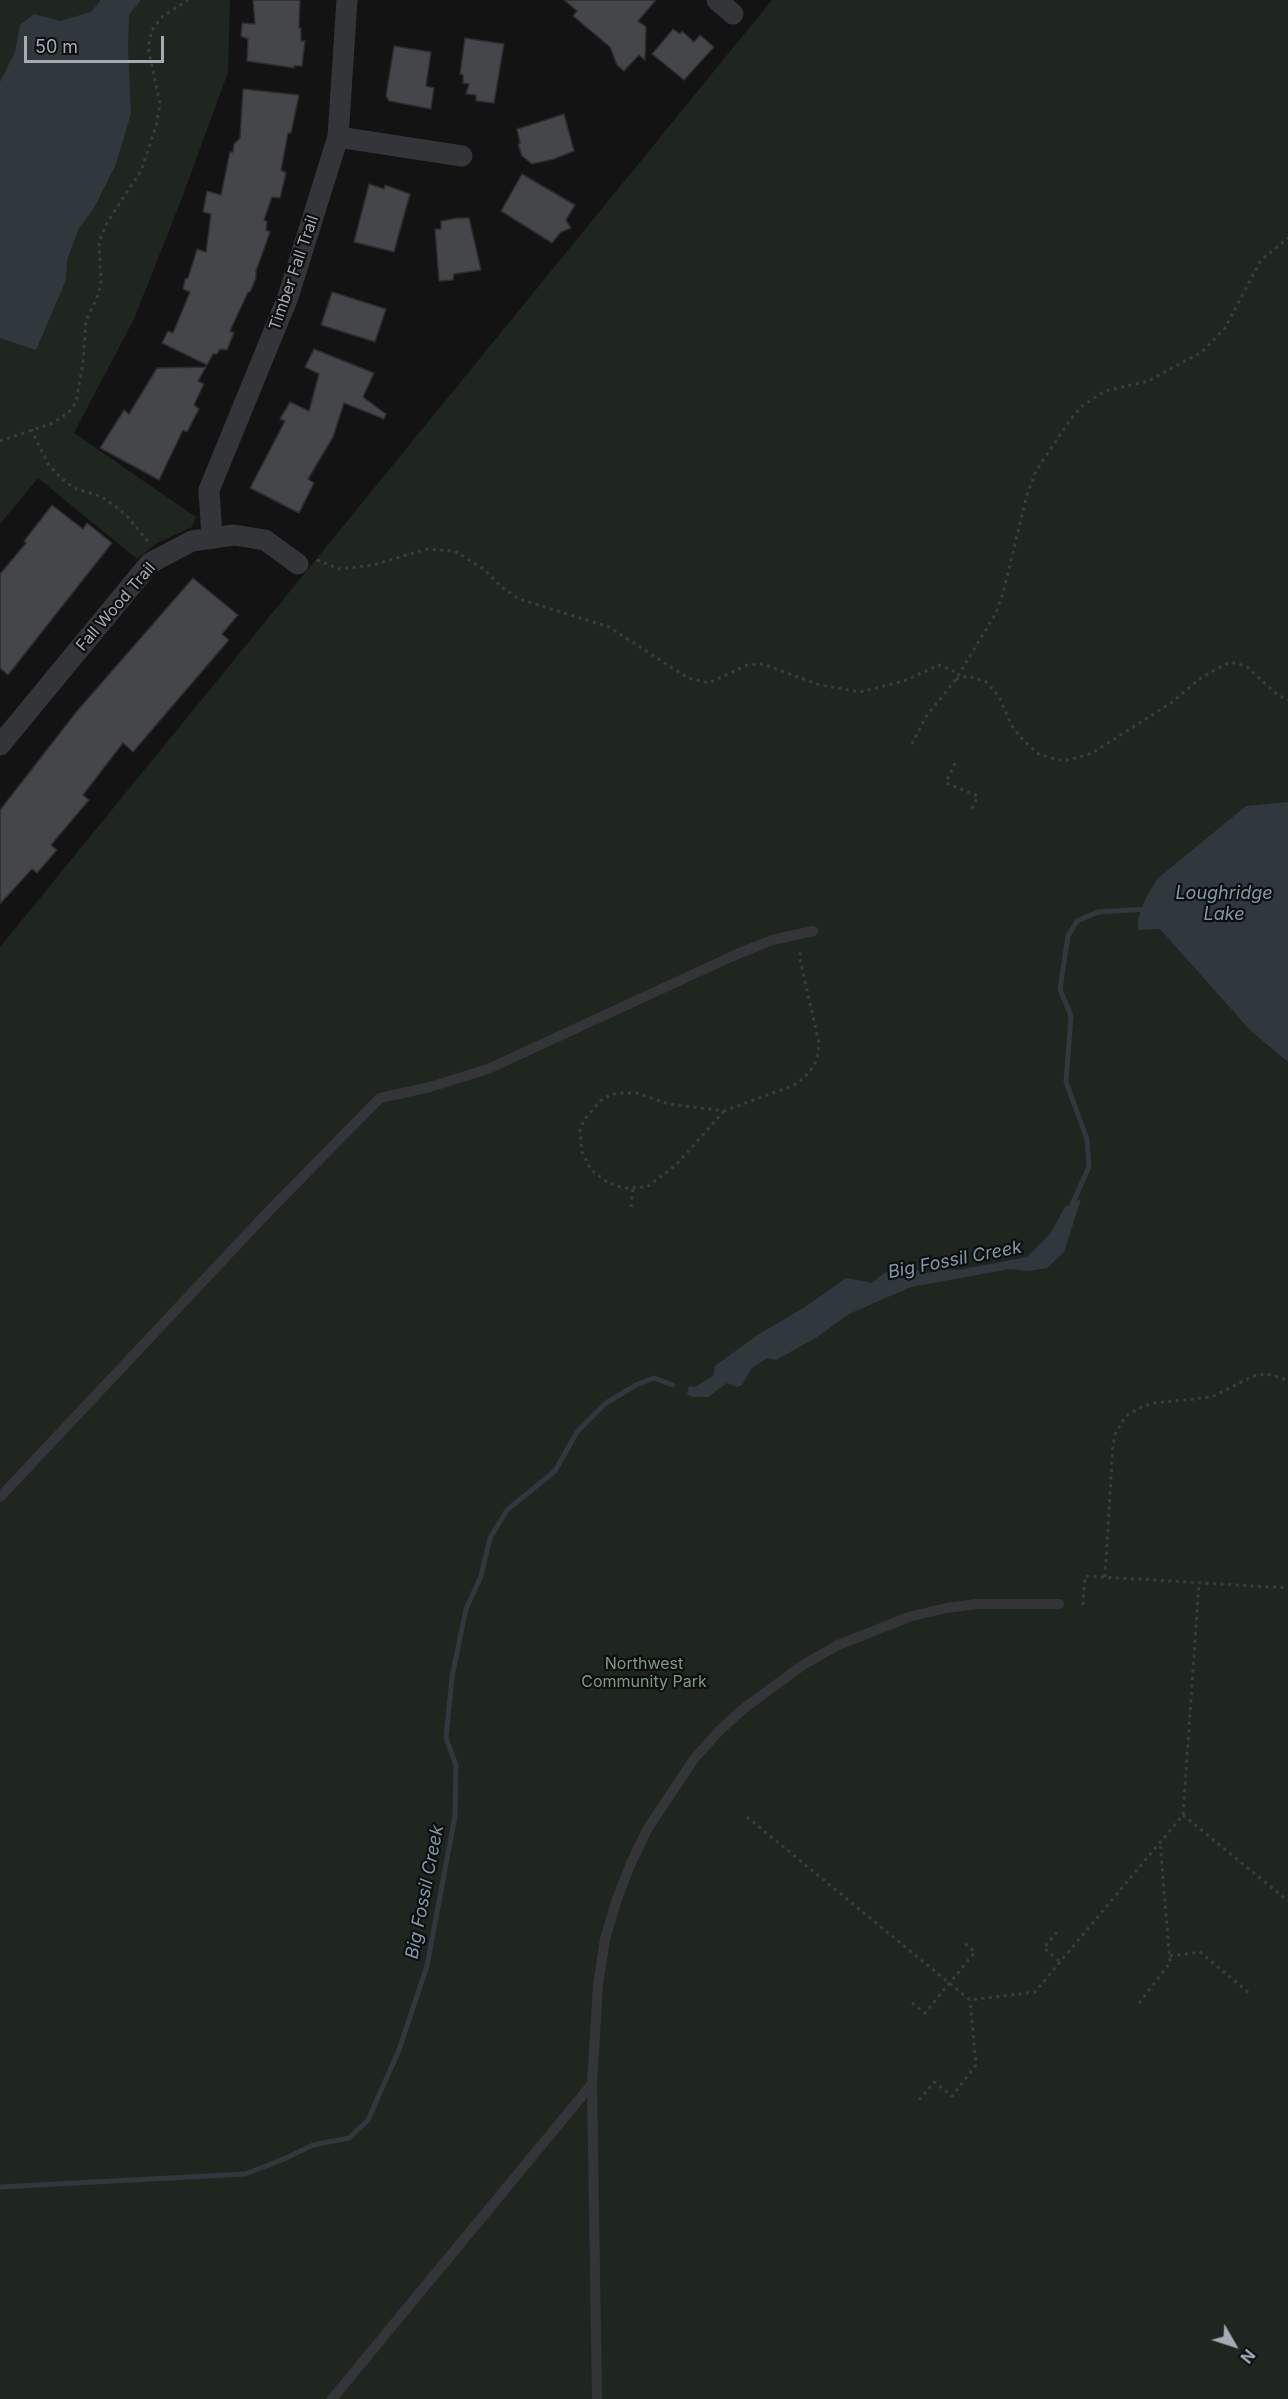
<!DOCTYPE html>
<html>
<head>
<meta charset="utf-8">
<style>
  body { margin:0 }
  #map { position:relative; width:1288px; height:2399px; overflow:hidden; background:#131314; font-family:Inter,sans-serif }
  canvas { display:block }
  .north { position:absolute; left:1204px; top:2315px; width:60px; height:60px; -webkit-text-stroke:4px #0e0e0f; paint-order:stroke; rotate:129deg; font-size:16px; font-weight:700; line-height:24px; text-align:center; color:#a6abb3 }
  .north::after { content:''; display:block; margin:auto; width:21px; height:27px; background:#a6abb3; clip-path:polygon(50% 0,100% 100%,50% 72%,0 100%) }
  .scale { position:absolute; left:24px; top:36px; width:140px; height:27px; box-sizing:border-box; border:3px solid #a6abb3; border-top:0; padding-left:8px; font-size:18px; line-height:21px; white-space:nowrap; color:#a6abb3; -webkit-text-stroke:4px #0e0e0f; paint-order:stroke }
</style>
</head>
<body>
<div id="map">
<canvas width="1288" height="2399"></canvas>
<div class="north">N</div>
<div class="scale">50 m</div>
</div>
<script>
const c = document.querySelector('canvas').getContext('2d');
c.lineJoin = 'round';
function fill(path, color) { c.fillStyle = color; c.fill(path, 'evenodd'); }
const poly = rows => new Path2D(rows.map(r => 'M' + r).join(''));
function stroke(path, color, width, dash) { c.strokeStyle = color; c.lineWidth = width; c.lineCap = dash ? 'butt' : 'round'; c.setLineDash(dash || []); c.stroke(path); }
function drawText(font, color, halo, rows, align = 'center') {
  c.font = font + ' Inter,sans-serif'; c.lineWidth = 4.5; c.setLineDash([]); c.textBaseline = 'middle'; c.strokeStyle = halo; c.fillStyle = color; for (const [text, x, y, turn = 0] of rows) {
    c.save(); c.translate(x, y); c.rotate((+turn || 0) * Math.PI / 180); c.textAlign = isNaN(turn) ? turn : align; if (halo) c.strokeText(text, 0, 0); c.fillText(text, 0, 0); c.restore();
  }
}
const green = poly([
  [0,0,230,0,228,72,182,198,134,319,74,433,196,517,192,527,157,543,137,559,38,478,0,524],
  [772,0,1288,0,1288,2399,0,2399,0,947]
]);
const water = poly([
  [101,0,141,0,129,15,128,48,131,113,116,164,94,208,79,228,67,260,66,280,36,350,0,338,0,82,15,52,20,25,34,14,60,21,91,12],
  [1288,802,1288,1062,1250,1030,1160,929,1138,930,1138,919,1145,900,1157,879,1246,806],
  [1081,1199,1064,1252,1047,1268,1028,1271,1010,1269,911,1287,849,1314,817,1337,776,1360,767,1358,752,1368,742,1385,737,1387,727,1383,708,1397,693,1397,687,1394,689,1386,695,1387,713,1376,715,1366,756,1336,805,1307,846,1278,872,1283,884,1273,901,1266,927,1273,945,1269,958,1270,1027,1257,1050,1234,1065,1207]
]);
const stream = poly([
  [1070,1209,1089,1167,1087,1139,1066,1082,1071,1016,1060,989,1068,936,1077,921,1098,912,1146,909],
  [0,2187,245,2174,284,2159,313,2145,349,2138,368,2120,399,2050,427,1966,455,1816,456,1765,446,1738,452,1677,466,1609,481,1576,490,1538,507,1510,555,1471,577,1432,606,1403,636,1385,654,1378,673,1385]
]);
const building = poly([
  [253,0,300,0,299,28,301,28,301,41,305,41,302,66,294,66,294,68,247,61,248,39,241,36,242,23,255,24,253,0],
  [564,0,656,0,638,21,646,27,645,60,639,55,624,71,617,65,610,47,573,16,577,11,564,0],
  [673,29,680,34,682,31,694,42,700,35,714,47,684,80,652,54,673,29],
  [465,38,504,44,494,103,476,101,476,95,466,94,469,84,463,83,463,75,460,74,465,38],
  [394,46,431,52,426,86,434,88,431,109,389,101,386,96,394,46],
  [243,89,299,95,291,133,288,133,281,170,286,173,280,198,272,197,264,220,267,222,266,230,270,232,256,271,256,278,250,292,248,292,230,331,234,333,227,350,220,349,217,354,213,354,207,365,162,343,168,331,173,333,190,292,183,289,185,279,188,278,197,249,206,252,211,214,203,212,207,191,221,195,230,152,233,152,234,144,240,138,243,89],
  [564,114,574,151,554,159,532,164,522,156,518,144,520,143,517,129,564,114],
  [522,174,575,205,566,220,571,228,561,232,552,243,501,211,522,174],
  [369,184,384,189,385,185,410,194,394,252,354,242,369,184],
  [458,218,469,218,481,270,454,274,453,280,439,281,435,229,441,229,441,221,458,218],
  [332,292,386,309,375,342,321,325,332,292],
  [314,349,374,373,363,397,386,414,384,419,344,403,333,437,308,479,314,483,299,513,250,488,285,421,280,419,290,402,309,411,319,374,305,367,314,349],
  [206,367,198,381,204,384,194,405,199,409,187,432,183,430,159,480,100,448,124,410,129,414,157,368,206,367],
  [52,505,83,529,87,523,112,543,8,675,0,668,0,574,26,543,24,541,52,505],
  [193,578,238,615,222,634,229,640,133,752,123,743,83,795,89,800,51,845,57,850,37,873,32,869,0,904,0,810,77,711,193,578]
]);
const path = poly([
  [31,429,48,464,62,479,76,489,100,496,116,507,127,516,149,543],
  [0,441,53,423,69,412,76,402,83,363,86,320,97,298,101,284,99,241,108,221,141,171,156,126,160,104,148,47,152,30,163,16,188,0],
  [317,560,339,569,373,565,427,549,455,551,482,568,503,588,519,599,609,627,688,678,709,683,747,665,763,664,820,685,860,692,904,681,939,665,958,673],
  [956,679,967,676,985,681,998,695,1012,726,1023,740,1039,754,1058,760,1069,760,1092,753,1171,703,1202,677,1228,663,1236,663,1247,667,1278,695,1288,700],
  [912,744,925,718,956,679,996,613,1003,593,1027,495,1036,471,1070,420,1082,406,1105,391,1148,381,1202,352,1225,328,1261,260,1288,238],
  [955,763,946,783,978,796,971,811],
  [724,1111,676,1165,647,1187,623,1188,607,1182,591,1170,582,1152,580,1130,584,1120,600,1101,610,1095,619,1093,637,1093,669,1104,724,1111,794,1085,804,1078,814,1066,818,1054,819,1043,799,955,804,949],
  [631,1207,633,1188],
  [1105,1577,1113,1444,1116,1432,1126,1416,1143,1406,1154,1403,1212,1397,1253,1376,1267,1374,1288,1380],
  [1083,1605,1085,1576,1288,1588],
  [1183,1815,1288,1901],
  [747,1817,970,2000,1035,1992,1183,1815,1199,1583],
  [1057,1932,1044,1948,1060,1962],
  [1170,1956,1200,1952,1248,1992],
  [912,2003,925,2013,975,1952,963,1942],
  [1139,2003,1170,1963,1160,1842],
  [919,2100,934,2082,952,2096,976,2065,970,2000]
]);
const service = poly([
  [0,1497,267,1213,380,1098,430,1087,488,1069,735,955,772,940,813,931],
  [592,2084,597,2399],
  [332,2399,592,2084,598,1985,605,1939,617,1899,631,1863,648,1828,694,1759,718,1732,743,1709,803,1665,838,1645,909,1617,946,1608,977,1604,1059,1604]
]);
const minor = poly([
  [717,0,733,14],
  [338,137,462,156],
  [212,538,209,490,288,297,338,137,347,0],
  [0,745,150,563,192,541,234,535,265,540,298,564]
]);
const streetNames = [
  ["Timber Fall Trail",294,273,-71],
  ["Fall Wood Trail",116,607,-49]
];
const parkNames = [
  ["Northwest",644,1664],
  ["Community Park",644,1682]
];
const waterNames = [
  ["Loughridge",1224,894],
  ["Lake",1224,915],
  ["Big Fossil Creek",955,1260,-11],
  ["Big Fossil Creek",425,1892,-79]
];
fill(green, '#1f2620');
fill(water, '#30383d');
stroke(stream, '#30383d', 5);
fill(building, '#454649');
stroke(building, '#2d2d30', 1.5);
stroke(path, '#3a3c40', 3, [3, 4.5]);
stroke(service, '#343539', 10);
stroke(minor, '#343539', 21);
drawText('16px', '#a6abb3', '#0e0e0f', streetNames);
drawText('16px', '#7f9c7f', '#0e0e0f', parkNames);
drawText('italic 18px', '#809aab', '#0e0e0f', waterNames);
</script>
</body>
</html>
